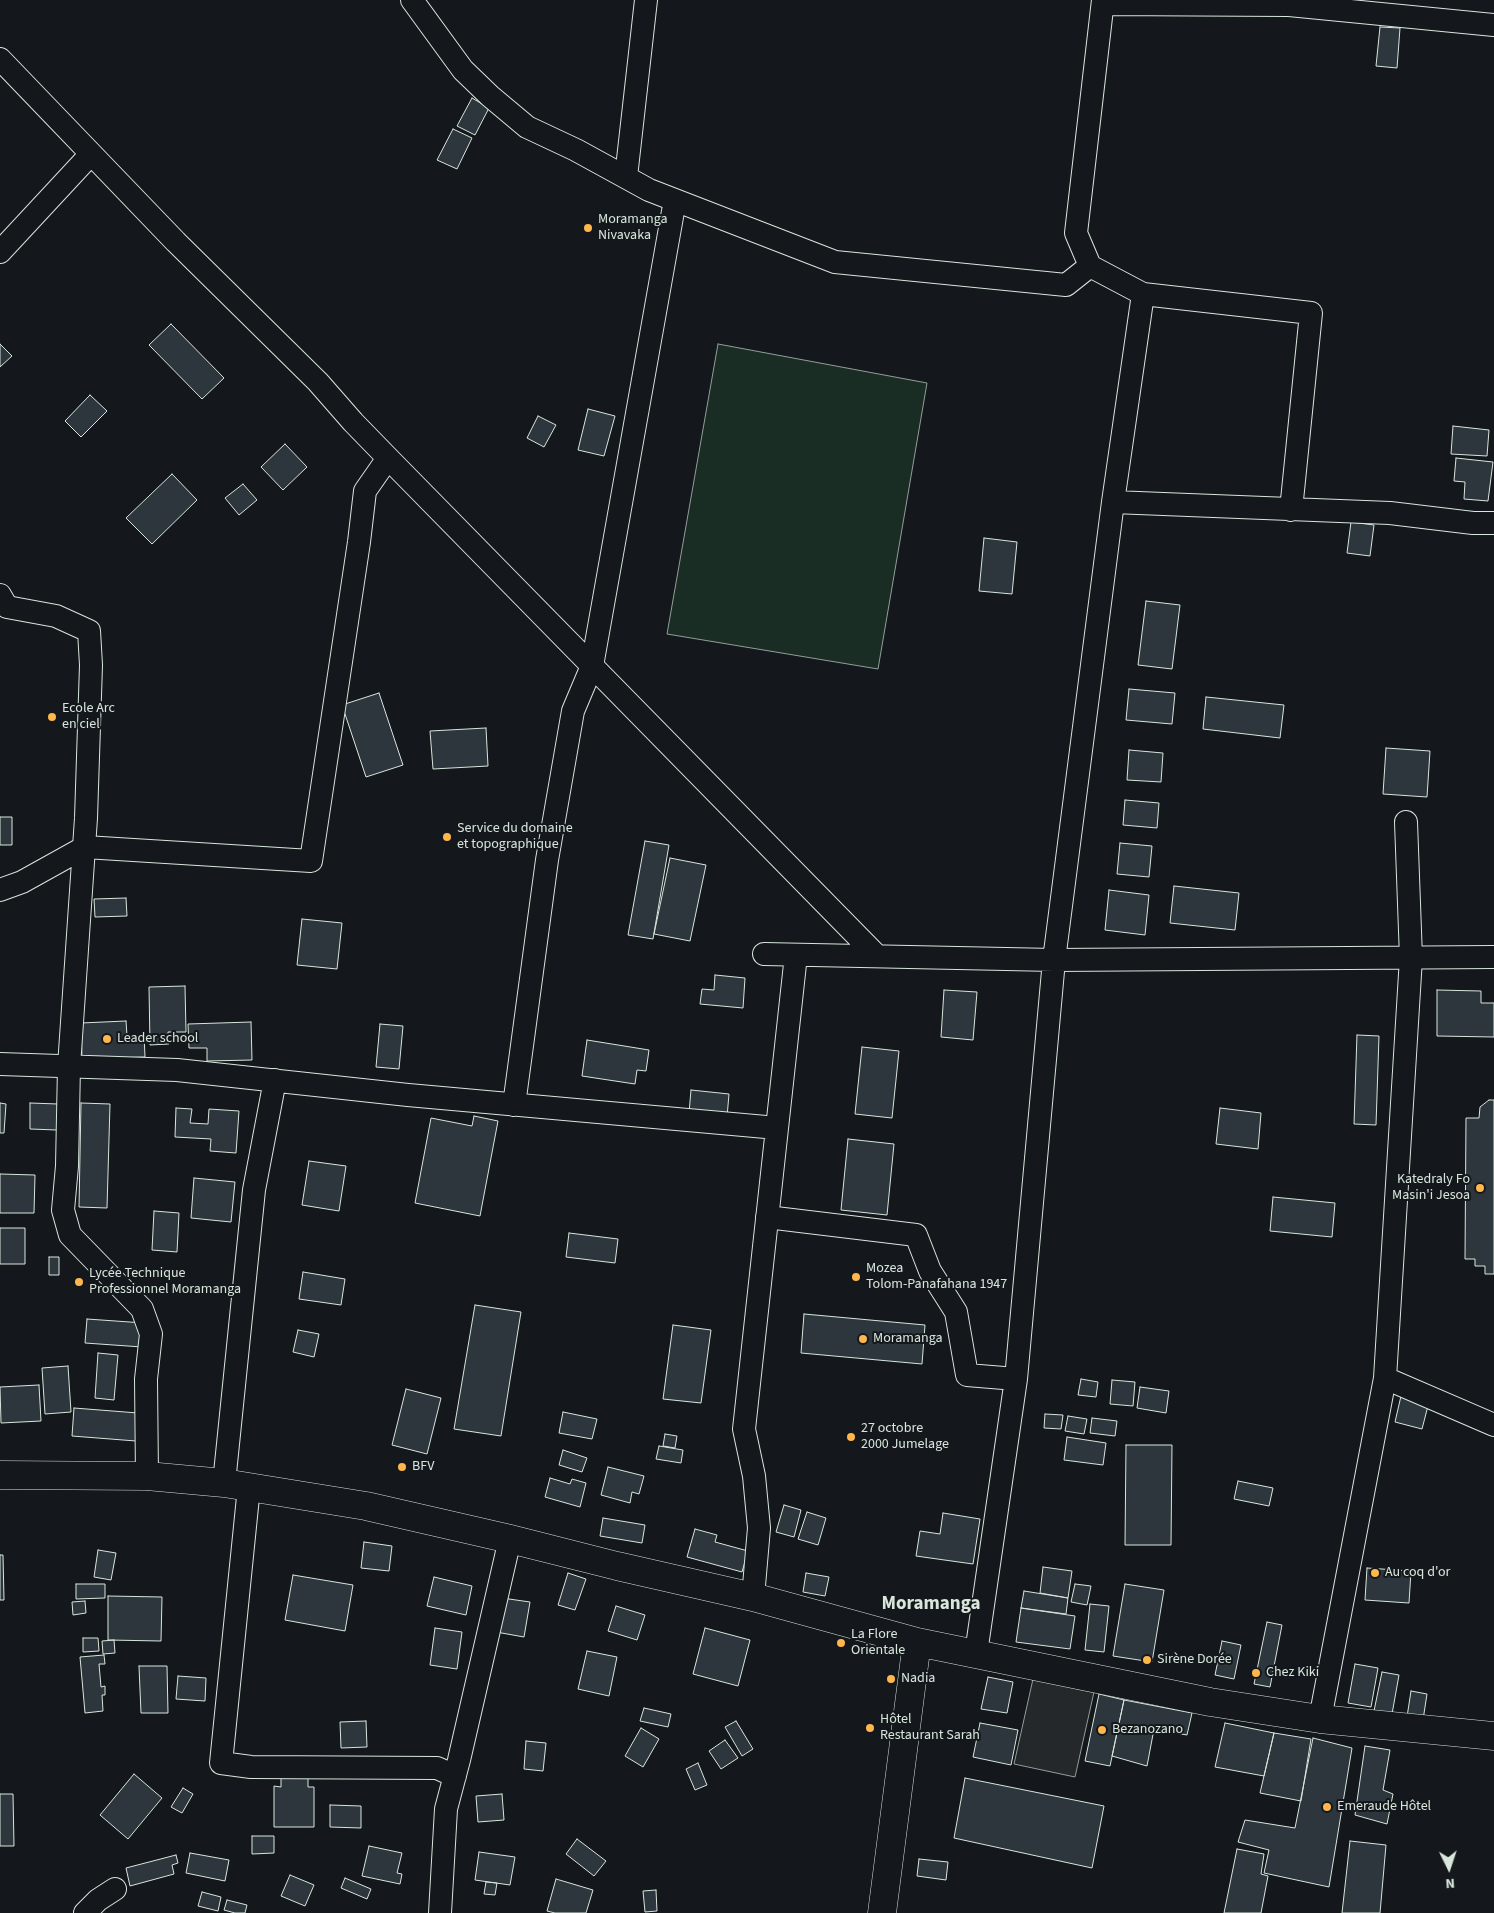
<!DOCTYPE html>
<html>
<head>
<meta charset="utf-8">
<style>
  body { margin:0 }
  #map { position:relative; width:1494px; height:1913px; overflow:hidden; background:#14181c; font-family:"Source Sans 3",sans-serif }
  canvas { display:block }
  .north { position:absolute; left:1424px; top:1843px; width:50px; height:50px; -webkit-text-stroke:4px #14181c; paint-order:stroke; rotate:176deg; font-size:14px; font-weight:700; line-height:20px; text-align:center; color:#d8e6dc }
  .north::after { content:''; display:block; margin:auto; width:18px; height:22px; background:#d8e6dc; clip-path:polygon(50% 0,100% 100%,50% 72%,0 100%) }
</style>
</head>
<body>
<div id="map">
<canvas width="1494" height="1913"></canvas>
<div class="north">N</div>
</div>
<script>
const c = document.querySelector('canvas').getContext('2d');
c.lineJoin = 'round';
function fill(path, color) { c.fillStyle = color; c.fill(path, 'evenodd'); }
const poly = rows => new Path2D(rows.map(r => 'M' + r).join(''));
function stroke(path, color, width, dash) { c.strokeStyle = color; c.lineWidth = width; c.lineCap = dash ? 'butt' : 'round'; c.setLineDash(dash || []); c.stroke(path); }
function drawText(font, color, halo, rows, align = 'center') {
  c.font = font + ' "Source Sans 3",sans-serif'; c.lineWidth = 4; c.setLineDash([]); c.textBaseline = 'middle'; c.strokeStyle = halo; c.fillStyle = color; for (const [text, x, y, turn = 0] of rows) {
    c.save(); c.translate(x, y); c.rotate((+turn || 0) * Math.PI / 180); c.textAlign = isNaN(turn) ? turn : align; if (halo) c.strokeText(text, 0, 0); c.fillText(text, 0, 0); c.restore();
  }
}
const green = poly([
  [718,344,927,383,878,669,667,634,718,344]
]);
const parking = poly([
  [1033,1679,1094,1692,1075,1777,1014,1764,1033,1679]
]);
const building = poly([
  [1380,27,1400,28,1397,68,1376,66,1380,27],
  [472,98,489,108,475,135,457,126,472,98],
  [453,129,472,138,457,169,437,160,453,129],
  [171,324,224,378,202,399,149,345,171,324],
  [0,344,12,356,0,367,0,344],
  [90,395,107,411,81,437,65,421,90,395],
  [588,409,615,416,604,456,578,450,588,409],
  [538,416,556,425,544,447,527,438,538,416],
  [1453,426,1489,430,1487,456,1451,454,1453,426],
  [285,444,307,467,283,490,261,467,285,444],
  [1456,458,1493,462,1488,501,1464,499,1465,482,1454,481,1456,458],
  [172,474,197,500,152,544,126,518,172,474],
  [243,484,257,500,239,515,225,498,243,484],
  [1351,522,1374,525,1370,556,1347,553,1351,522],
  [984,538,1017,542,1012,594,979,591,984,538],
  [1146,601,1180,605,1172,669,1138,665,1146,601],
  [1129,689,1175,693,1172,724,1126,720,1129,689],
  [379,693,403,765,366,777,342,705,379,693],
  [1206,697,1284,705,1280,738,1203,729,1206,697],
  [486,728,488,766,433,769,430,731,486,728],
  [1386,748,1430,751,1427,797,1383,794,1386,748],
  [1129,750,1163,753,1161,782,1127,780,1129,750],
  [1125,800,1159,803,1157,828,1123,825,1125,800],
  [0,817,12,817,12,845,0,845,0,817],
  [645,841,669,845,653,939,628,935,645,841],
  [1120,843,1152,846,1149,877,1117,874,1120,843],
  [670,858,706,865,690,941,654,934,670,858],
  [1174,886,1239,893,1235,930,1170,923,1174,886],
  [1109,890,1149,895,1145,935,1105,930,1109,890],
  [126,898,127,916,95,917,94,899,126,898],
  [302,919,342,923,337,969,297,965,302,919],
  [715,975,745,978,743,1008,700,1004,702,989,714,990,715,975],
  [185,986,186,1032,168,1032,169,1044,150,1045,149,987,185,986],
  [944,990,977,992,973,1040,941,1037,944,990],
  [1437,990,1481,991,1481,1003,1494,1003,1494,1037,1437,1036,1437,990],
  [126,1021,127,1036,144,1035,145,1057,82,1059,81,1023,126,1021],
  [251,1022,252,1060,207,1061,207,1048,189,1048,188,1024,251,1022],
  [380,1024,403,1026,399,1069,376,1067,380,1024],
  [1357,1035,1379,1036,1376,1125,1354,1124,1357,1035],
  [587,1040,649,1050,646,1071,637,1070,635,1084,582,1076,587,1040],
  [862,1047,899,1051,892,1118,855,1114,862,1047],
  [691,1090,729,1094,727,1117,689,1113,691,1090],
  [1489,1100,1494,1100,1494,1274,1485,1274,1485,1266,1475,1266,1475,1259,1465,1259,1466,1118,1479,1118,1480,1107,1489,1100],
  [0,1103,6,1104,4,1133,0,1133,0,1103],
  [30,1103,58,1104,57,1130,30,1129,30,1103],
  [81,1103,110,1104,107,1208,79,1207,81,1103],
  [176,1108,192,1109,190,1123,208,1124,209,1109,239,1111,236,1153,210,1151,211,1139,175,1137,176,1108],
  [1220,1108,1261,1113,1258,1149,1216,1144,1220,1108],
  [474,1116,498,1121,480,1216,415,1203,431,1118,472,1126,474,1116],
  [848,1139,894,1144,887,1215,841,1210,848,1139],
  [309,1161,346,1166,339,1211,302,1205,309,1161],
  [0,1174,35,1175,34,1213,0,1213,0,1174],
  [194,1178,235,1182,231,1222,191,1218,194,1178],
  [1273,1197,1335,1203,1332,1237,1270,1231,1273,1197],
  [154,1211,179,1213,177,1252,152,1250,154,1211],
  [0,1228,25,1228,25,1264,0,1264,0,1228],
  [569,1233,618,1239,615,1263,566,1257,569,1233],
  [49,1257,59,1257,59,1275,49,1275,49,1257],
  [303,1272,345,1279,341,1305,299,1299,303,1272],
  [475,1305,521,1312,501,1436,454,1429,475,1305],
  [804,1314,925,1325,922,1364,801,1353,804,1314],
  [87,1319,144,1323,142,1347,85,1343,87,1319],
  [673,1325,711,1330,701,1403,663,1399,673,1325],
  [298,1330,319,1334,314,1357,293,1352,298,1330],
  [98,1353,118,1355,114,1400,95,1398,98,1353],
  [68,1366,71,1412,45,1414,42,1368,68,1366],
  [1081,1379,1098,1382,1096,1397,1078,1395,1081,1379],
  [1112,1380,1135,1382,1133,1406,1110,1404,1112,1380],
  [39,1385,41,1421,1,1423,0,1387,39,1385],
  [1140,1387,1169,1391,1166,1413,1137,1408,1140,1387],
  [406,1389,441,1398,427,1454,392,1445,406,1389],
  [1401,1396,1429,1402,1422,1429,1395,1422,1401,1396],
  [74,1408,138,1413,136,1441,72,1436,74,1408],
  [563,1412,597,1419,592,1439,559,1433,563,1412],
  [1045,1414,1063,1415,1061,1429,1044,1428,1045,1414],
  [1068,1416,1087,1419,1084,1434,1065,1431,1068,1416],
  [1092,1418,1117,1421,1115,1436,1090,1433,1092,1418],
  [665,1434,677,1436,675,1448,663,1446,665,1434],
  [1067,1437,1106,1443,1103,1465,1064,1460,1067,1437],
  [1126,1445,1172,1445,1171,1545,1125,1545,1126,1445],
  [659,1446,683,1450,681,1463,656,1459,659,1446],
  [563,1450,587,1458,582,1472,559,1465,563,1450],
  [608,1467,644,1476,639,1494,632,1492,630,1503,601,1495,608,1467],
  [550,1478,570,1484,572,1479,586,1483,580,1507,545,1497,550,1478],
  [1238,1481,1273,1488,1269,1506,1234,1499,1238,1481],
  [784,1505,801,1510,794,1537,776,1532,784,1505],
  [807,1512,826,1518,818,1545,798,1539,807,1512],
  [943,1513,980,1519,973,1564,916,1556,920,1531,940,1534,943,1513],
  [603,1518,645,1525,642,1543,600,1536,603,1518],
  [695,1529,717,1535,715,1542,748,1551,742,1572,687,1557,695,1529],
  [364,1542,392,1546,389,1571,361,1568,364,1542],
  [98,1550,116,1553,111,1580,94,1577,98,1550],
  [0,1555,3,1555,4,1600,0,1600,0,1555],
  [1043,1567,1072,1571,1068,1598,1040,1593,1043,1567],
  [1367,1568,1411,1571,1409,1603,1365,1600,1367,1568],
  [568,1573,586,1579,575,1610,558,1605,568,1573],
  [806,1573,829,1577,825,1596,803,1592,806,1573],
  [293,1575,353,1585,345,1631,285,1620,293,1575],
  [434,1577,472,1586,466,1615,427,1606,434,1577],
  [76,1584,105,1584,105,1598,76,1599,76,1584],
  [1075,1584,1091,1586,1087,1605,1071,1602,1075,1584],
  [1125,1584,1164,1590,1152,1662,1113,1656,1125,1584],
  [1024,1591,1068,1598,1066,1614,1021,1608,1024,1591],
  [108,1596,162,1597,161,1641,108,1640,108,1596],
  [502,1598,530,1602,524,1637,496,1632,502,1598],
  [85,1601,86,1613,73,1615,72,1602,85,1601],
  [1090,1604,1109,1606,1104,1652,1085,1650,1090,1604],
  [616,1606,645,1615,637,1640,608,1631,616,1606],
  [1021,1608,1075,1616,1070,1649,1016,1642,1021,1608],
  [1267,1622,1282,1625,1270,1687,1254,1684,1267,1622],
  [435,1628,462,1632,457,1669,430,1665,435,1628],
  [705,1628,750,1640,738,1686,693,1674,705,1628],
  [83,1638,98,1638,99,1651,83,1652,83,1638],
  [114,1640,115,1653,103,1654,102,1641,114,1640],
  [1222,1641,1241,1645,1234,1679,1215,1675,1222,1641],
  [587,1651,617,1657,609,1696,578,1689,587,1651],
  [104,1655,105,1664,99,1664,101,1687,105,1686,105,1695,102,1695,103,1711,85,1713,80,1657,104,1655],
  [1355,1664,1378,1668,1371,1707,1348,1703,1355,1664],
  [139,1666,167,1666,168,1713,141,1713,139,1666],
  [1382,1672,1399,1675,1392,1714,1374,1711,1382,1672],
  [178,1676,206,1678,205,1701,176,1699,178,1676],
  [988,1677,1013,1682,1007,1713,981,1709,988,1677],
  [1411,1691,1427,1694,1423,1720,1407,1717,1411,1691],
  [1099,1694,1124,1700,1110,1766,1085,1761,1099,1694],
  [1124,1700,1192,1713,1187,1735,1154,1729,1147,1766,1112,1756,1124,1700],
  [644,1708,671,1714,668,1727,640,1721,644,1708],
  [366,1721,367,1747,341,1748,340,1722,366,1721],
  [736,1721,753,1749,742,1756,725,1727,736,1721],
  [980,1723,1018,1730,1011,1765,973,1757,980,1723],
  [1225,1723,1274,1733,1264,1776,1215,1767,1225,1723],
  [641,1728,659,1739,643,1767,625,1756,641,1728],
  [1274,1733,1311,1739,1301,1801,1260,1793,1274,1733],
  [1313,1738,1352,1748,1329,1887,1264,1873,1269,1850,1238,1842,1245,1820,1295,1828,1313,1738],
  [725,1740,738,1758,721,1769,709,1751,725,1740],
  [526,1741,546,1743,543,1771,524,1769,526,1741],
  [1365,1746,1390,1750,1383,1790,1393,1794,1387,1824,1355,1815,1365,1746],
  [698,1763,707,1785,695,1790,686,1769,698,1763],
  [134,1774,162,1798,128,1839,100,1815,134,1774],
  [281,1778,308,1778,308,1787,314,1787,314,1827,274,1827,274,1786,281,1787,281,1778],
  [965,1778,1104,1806,1092,1868,954,1838,965,1778],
  [183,1788,193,1794,182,1813,171,1807,183,1788],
  [0,1794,13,1794,14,1846,0,1846,0,1794],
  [502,1794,504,1820,478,1822,476,1796,502,1794],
  [330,1805,361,1806,361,1828,330,1827,330,1805],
  [252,1836,274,1836,274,1853,252,1854,252,1836],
  [577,1839,606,1861,594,1876,566,1854,577,1839],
  [1350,1841,1386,1845,1380,1913,1342,1913,1350,1841],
  [369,1846,402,1853,397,1873,402,1874,400,1884,362,1876,369,1846],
  [1237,1849,1264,1854,1261,1874,1268,1876,1261,1913,1224,1913,1237,1849],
  [479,1852,515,1857,510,1885,475,1880,479,1852],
  [190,1853,229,1860,225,1881,186,1873,190,1853],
  [176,1855,178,1863,172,1865,174,1874,130,1886,126,1868,176,1855],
  [919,1859,948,1862,946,1880,917,1876,919,1859],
  [290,1875,314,1885,305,1906,281,1896,290,1875],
  [345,1878,371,1889,367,1899,341,1888,345,1878],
  [556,1879,593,1890,586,1913,555,1913,547,1911,556,1879],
  [486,1882,497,1883,495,1895,484,1894,486,1882],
  [656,1890,657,1911,645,1912,643,1891,656,1890],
  [202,1892,221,1897,218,1911,198,1906,202,1892],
  [227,1900,247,1905,245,1913,235,1913,224,1910,227,1900]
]);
const minor = poly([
  [412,0,463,70,490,96,527,127,576,150,649,190,835,262,1066,285,1090,266],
  [1103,4,1289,5,1494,25],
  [0,59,176,242,318,382,353,422,388,458,877,956],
  [626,177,646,0],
  [0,252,91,154],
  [1143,294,1311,313,1291,510],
  [1113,502,1390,513,1473,523,1494,523],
  [0,595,7,607,56,616,89,631,91,665,86,818,69,1066,67,1166,63,1210,70,1235,142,1309,151,1334,146,1379,147,1476],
  [0,890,22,882,85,847,311,861,359,542,365,491,388,458],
  [764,954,1054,960,1494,957],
  [0,1064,177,1070,408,1095,777,1128],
  [514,1105,547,860,573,711,592,666,675,200],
  [767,1217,916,1235,930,1271,956,1312,967,1375,1016,1379],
  [1385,1378,1494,1425],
  [224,1483,254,1190,275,1080],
  [249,1487,221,1763,251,1767,437,1768,455,1776],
  [753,1597,759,1528,754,1476,744,1429,796,955],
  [976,1653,1016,1379,1054,960,1113,502,1143,294,1090,266,1076,233,1103,0],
  [1320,1719,1385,1378,1411,958,1406,822],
  [85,1913,98,1900,115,1889],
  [440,1913,446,1809,459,1760,510,1539]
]);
const major = poly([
  [0,1475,147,1476,224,1483,366,1506,510,1539,617,1566,753,1597,917,1642,1210,1702,1320,1719,1494,1736],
  [882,1913,917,1642]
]);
const markers = [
  [588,228,5,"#ffb74d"],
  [52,717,5,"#ffb74d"],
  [447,837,5,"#ffb74d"],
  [107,1039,5,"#ffb74d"],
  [1480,1188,5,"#ffb74d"],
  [856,1277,5,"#ffb74d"],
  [79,1282,5,"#ffb74d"],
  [863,1339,5,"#ffb74d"],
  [851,1437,5,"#ffb74d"],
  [402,1467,5,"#ffb74d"],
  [1375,1573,5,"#ffb74d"],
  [841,1643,5,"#ffb74d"],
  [1147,1660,5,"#ffb74d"],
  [1256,1673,5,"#ffb74d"],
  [891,1679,5,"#ffb74d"],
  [870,1728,5,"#ffb74d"],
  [1102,1730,5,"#ffb74d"],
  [1327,1807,5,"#ffb74d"]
];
const poiNames = [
  ["Moramanga",598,220],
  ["Nivavaka",598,236],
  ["Ecole Arc",62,709],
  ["en ciel",62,725],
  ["Service du domaine",457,829],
  ["et topographique",457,845],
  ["Leader school",117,1039],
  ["Katedraly Fo",1470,1180,"right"],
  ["Masin'i Jesoa",1470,1196,"right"],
  ["Mozea",866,1269],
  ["Tolom-Panafahana 1947",866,1285],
  ["Lycée Technique",89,1274],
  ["Professionnel Moramanga",89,1290],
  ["Moramanga",873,1339],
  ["27 octobre",861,1429],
  ["2000 Jumelage",861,1445],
  ["BFV",412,1467],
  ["Au coq d'or",1385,1573],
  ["La Flore",851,1635],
  ["Orientale",851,1651],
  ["Sirène Dorée",1157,1660],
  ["Chez Kiki",1266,1673],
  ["Nadia",901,1679],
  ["Hôtel",880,1720],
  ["Restaurant Sarah",880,1736],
  ["Bezanozano",1112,1730],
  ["Emeraude Hôtel",1337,1807]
];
const districtNames = [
  ["Moramanga",931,1605]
];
fill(green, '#1a2d24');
stroke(green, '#939e99', 1);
fill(parking, '#24282b');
stroke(parking, '#939e99', 1);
fill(building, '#2c363c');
stroke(building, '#d8e6dc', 1);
stroke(minor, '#d8e6dc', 24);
stroke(major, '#d8e6dc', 29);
stroke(minor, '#14181c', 22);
stroke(major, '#14181c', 28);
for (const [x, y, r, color] of markers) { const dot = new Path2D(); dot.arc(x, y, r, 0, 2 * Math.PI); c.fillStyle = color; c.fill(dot); stroke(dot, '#14181c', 2); }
drawText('14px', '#d8e6dc', '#14181c', poiNames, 'left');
drawText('bold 19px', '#d8e6dc', '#14181c', districtNames);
</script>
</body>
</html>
